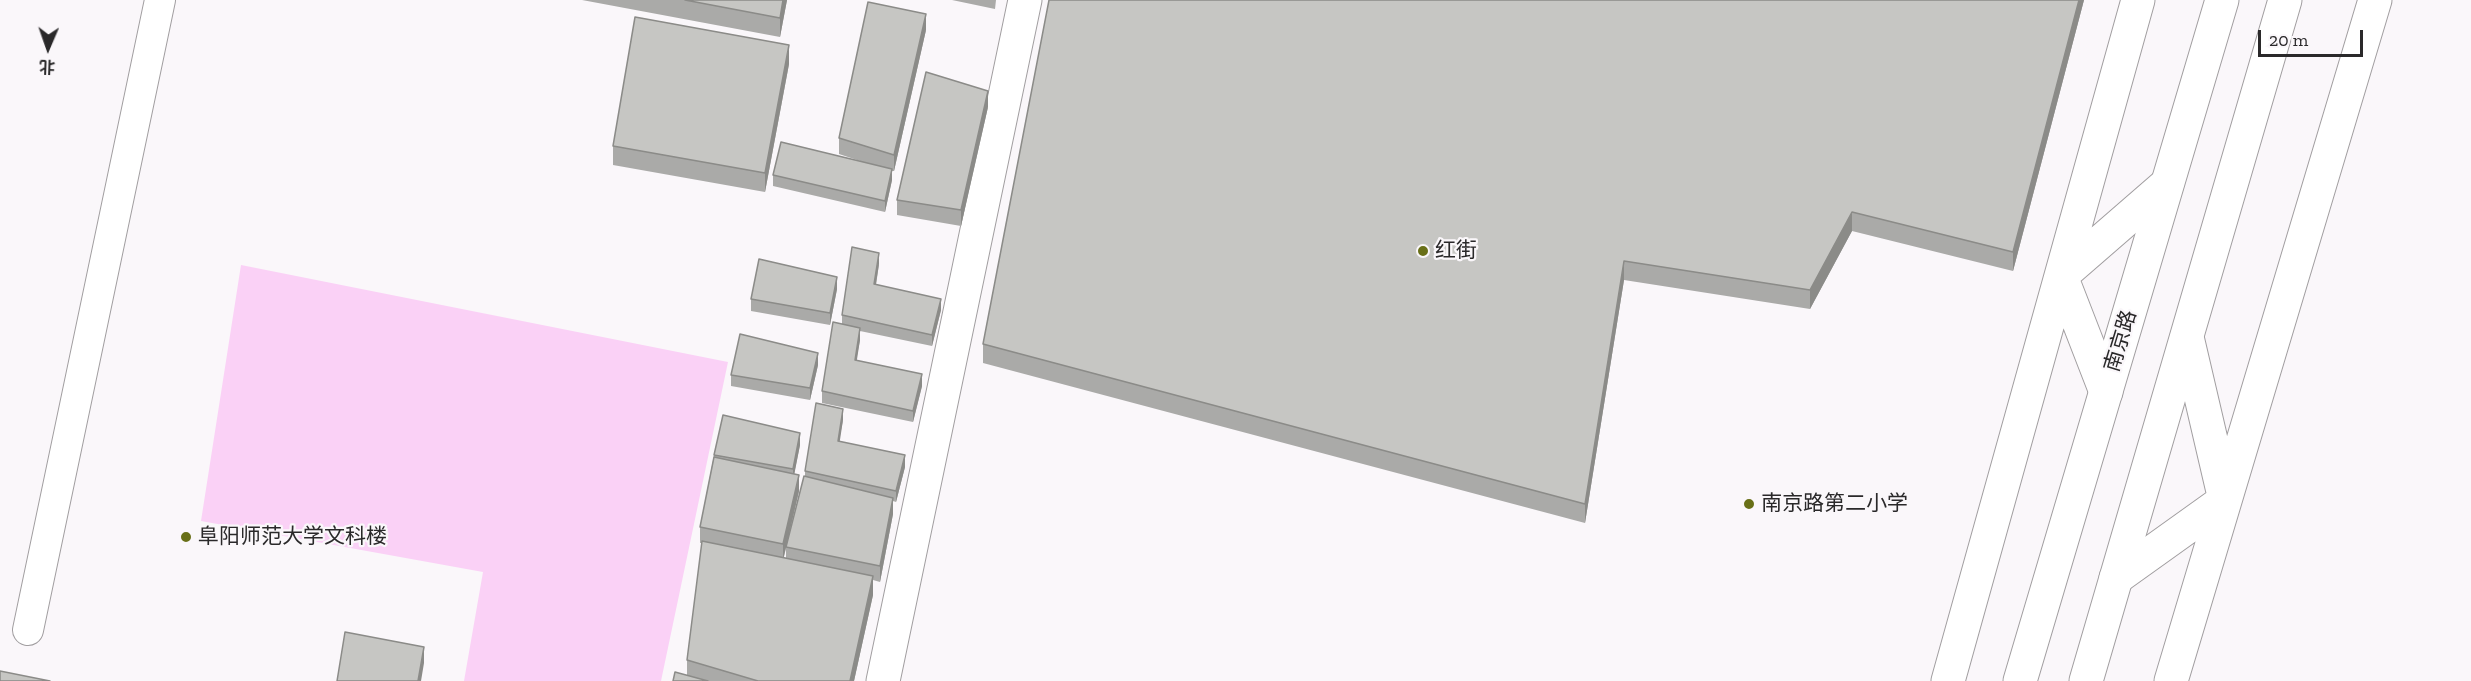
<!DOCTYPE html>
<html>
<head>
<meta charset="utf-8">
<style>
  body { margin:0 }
  #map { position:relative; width:2471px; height:681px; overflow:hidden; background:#faf7fa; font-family:"Zilla Slab","Noto Sans SC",serif }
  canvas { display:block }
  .north { position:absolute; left:18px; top:18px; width:60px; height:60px; -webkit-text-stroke:4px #faf7fa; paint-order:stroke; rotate:182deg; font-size:16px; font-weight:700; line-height:24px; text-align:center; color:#2a292a }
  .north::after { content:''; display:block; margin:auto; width:21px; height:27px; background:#2a292a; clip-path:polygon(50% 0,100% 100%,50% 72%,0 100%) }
  .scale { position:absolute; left:2258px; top:30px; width:105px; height:27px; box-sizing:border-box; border:3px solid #2a292a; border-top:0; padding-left:8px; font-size:18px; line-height:21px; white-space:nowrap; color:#2a292a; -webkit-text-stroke:4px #faf7fa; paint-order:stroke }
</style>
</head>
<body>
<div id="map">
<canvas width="2471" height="681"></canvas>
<div class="north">北</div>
<div class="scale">20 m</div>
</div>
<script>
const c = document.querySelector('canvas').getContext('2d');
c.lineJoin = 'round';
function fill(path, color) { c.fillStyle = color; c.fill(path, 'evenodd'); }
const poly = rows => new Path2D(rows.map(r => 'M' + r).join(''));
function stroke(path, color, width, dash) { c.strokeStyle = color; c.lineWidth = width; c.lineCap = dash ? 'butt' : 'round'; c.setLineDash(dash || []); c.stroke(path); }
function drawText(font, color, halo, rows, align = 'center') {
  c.font = font + ' "Zilla Slab","Noto Sans SC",serif'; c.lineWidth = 4.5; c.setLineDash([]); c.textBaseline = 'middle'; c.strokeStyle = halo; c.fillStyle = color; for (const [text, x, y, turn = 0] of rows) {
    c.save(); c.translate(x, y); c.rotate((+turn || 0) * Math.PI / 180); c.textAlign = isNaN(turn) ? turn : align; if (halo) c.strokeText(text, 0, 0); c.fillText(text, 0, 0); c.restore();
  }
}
const green = poly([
  [241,265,728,362,661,681,464,681,483,572,201,521]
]);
const pedestrian = poly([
  [28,630,160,0]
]);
const minor = poly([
  [883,681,1025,0]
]);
const tertiary = poly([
  [2106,392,2061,276,2167,184],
  [2116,578,2225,500,2187,337],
  [1948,681,2138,0],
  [2171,681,2375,0]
]);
const primary = poly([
  [2020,681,2222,0],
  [2086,681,2285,0]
]);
const wall = poly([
  [582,0,787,0,780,37],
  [952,0,996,0,995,9],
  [1049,0,2084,0,2013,271,1852,231,1810,309,1624,280,1585,523,983,363,983,344],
  [926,30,894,171,892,171,892,180,885,212,773,186,773,175,866,163,839,154,839,138],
  [789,64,765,192,613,165,613,146],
  [988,107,961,226,897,215,897,200],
  [879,264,876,285,941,310,932,346,860,331,860,340,856,361,922,386,913,422,822,403,822,391,842,324,842,315],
  [837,289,830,325,751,311,751,299],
  [818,365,810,400,731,386,731,375],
  [843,420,839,441,905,467,896,502,893,501,893,514,880,582,873,580,873,595,854,681,673,681,687,675,687,660,702,543,700,543,700,527,714,455,800,445,794,474,799,491,784,557,786,558,786,547,805,476,805,471]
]);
const shadedWall = poly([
  [783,0,787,0,780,37,780,18],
  [2079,0,2084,0,2013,271,2013,252],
  [926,14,926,30,894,171,894,155],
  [789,45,789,64,765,192,765,173],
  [988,91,988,107,961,226,961,210],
  [892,169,892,180,885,212,885,201],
  [1852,212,1852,231,1810,309,1810,290],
  [879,253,879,264,874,296,874,284],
  [1624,261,1624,280,1585,523,1585,504],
  [837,277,837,289,830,325,830,313],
  [941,299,941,310,932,346,932,335],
  [860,328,860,340,855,372,855,360],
  [818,353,818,365,810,400,810,388],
  [922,374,922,386,913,422,913,411],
  [843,409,843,420,838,453,838,441],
  [800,433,800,445,793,481,793,469],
  [905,455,905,467,896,502,896,491],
  [799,475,799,491,783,560,783,544],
  [893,498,893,514,880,582,880,566],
  [873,576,873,595,854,681,850,681],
  [424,647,424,663,421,681,418,681]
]);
const building = poly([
  [685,0,783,0,780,18,685,0],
  [1049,0,2079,0,2013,252,1852,212,1810,290,1624,261,1585,504,983,344,1049,0],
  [868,2,926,14,894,155,839,138,868,2],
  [635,17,789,45,765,173,613,146,635,17],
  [926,72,988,91,961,210,897,200,926,72],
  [781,142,892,169,885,201,773,175,781,142],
  [852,247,879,253,874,284,941,299,932,335,842,315,852,247],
  [759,259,837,277,830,313,751,299,759,259],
  [833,322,860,328,855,360,922,374,913,411,822,391,833,322],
  [740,334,818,353,810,388,731,375,740,334],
  [816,403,843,409,838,441,905,455,896,491,805,471,816,403],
  [723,415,800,433,793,469,714,455,723,415],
  [714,457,799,475,783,544,700,527,714,457],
  [804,476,893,498,880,566,786,547,804,476],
  [702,541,873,576,850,681,758,681,687,660,702,541],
  [345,632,424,647,418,681,337,681,345,632],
  [0,671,50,681,0,681,0,671],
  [675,672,708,681,673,681,675,672]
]);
const markers = [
  [1423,251,6,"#686f17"],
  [1749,504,6,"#686f17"],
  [186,537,6,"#686f17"]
];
const poiNames = [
  ["红街",1435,251],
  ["南京路第二小学",1761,504],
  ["阜阳师范大学文科楼",198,537]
];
const streetNames = [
  ["南京路",2121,341,-73]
];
fill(green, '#fad1f6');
stroke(pedestrian, '#a19ea0', 32);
stroke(minor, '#a19ea0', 35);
stroke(tertiary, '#a19ea0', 35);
stroke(primary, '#a19ea0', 35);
stroke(pedestrian, '#fff', 30);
stroke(minor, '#fff', 33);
stroke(tertiary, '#fff', 33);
stroke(primary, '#fff', 33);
fill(wall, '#aaaaa8');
fill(shadedWall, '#8b8b88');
fill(building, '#c6c6c3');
stroke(building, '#8b8b88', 1.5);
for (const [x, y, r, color] of markers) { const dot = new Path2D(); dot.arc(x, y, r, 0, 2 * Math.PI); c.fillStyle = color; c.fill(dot); stroke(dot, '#faf7fa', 2); }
drawText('21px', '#2a292a', '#faf7fa', poiNames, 'left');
drawText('21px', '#2a292a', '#faf7fa', streetNames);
</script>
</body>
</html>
